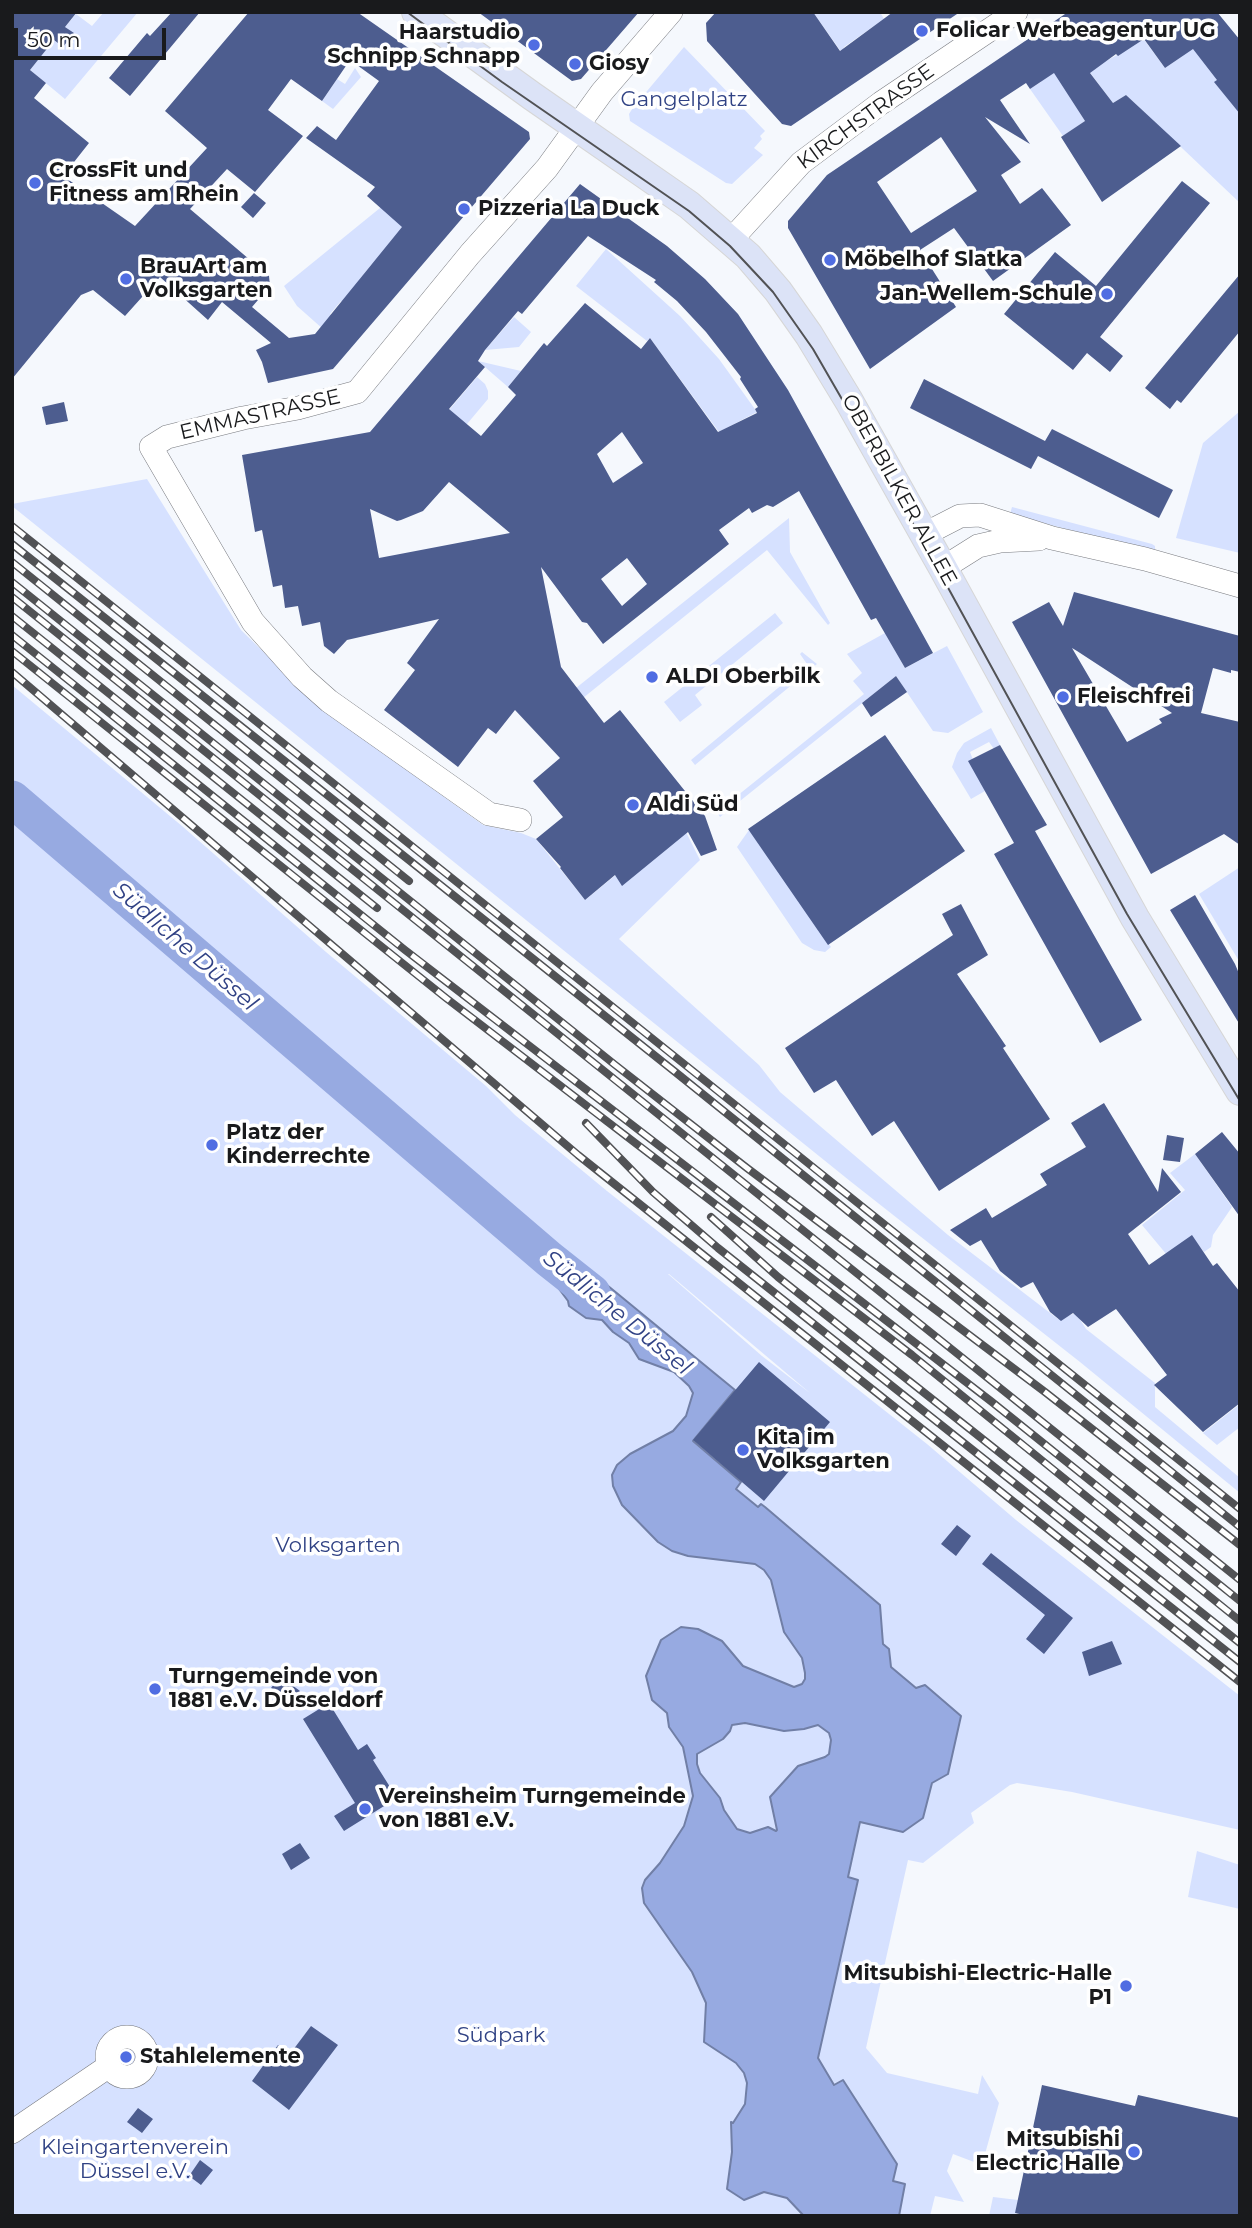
<!DOCTYPE html>
<html>
<head>
<meta charset="utf-8">
<style>
  body { margin:0 }
  #map { position:relative; width:1252px; height:2228px; overflow:hidden; background:#f5f8fd; font-family:Montserrat,sans-serif }
  canvas { display:block }
  .frame { position:absolute; inset:0; border:14px solid #191a1c; pointer-events:none }
  .scale { position:absolute; left:14px; top:28px; width:152px; height:32px; box-sizing:border-box; border:4px solid #191a1c; border-top:0; padding-left:9px; font-size:21px; line-height:24px; white-space:nowrap; color:#191a1c; -webkit-text-stroke:5px #fff; paint-order:stroke }
</style>
</head>
<body>
<div id="map">
<canvas width="1252" height="2228"></canvas>
<div class="frame"></div>
<div class="scale">50 m</div>
</div>
<script>
const c = document.querySelector('canvas').getContext('2d');
c.lineJoin = 'round';
function fill(path, color) { c.fillStyle = color; c.fill(path, 'evenodd'); }
const poly = rows => new Path2D(rows.map(r => 'M' + r).join(''));
function stroke(path, color, width, dash) { c.strokeStyle = color; c.lineWidth = width; c.lineCap = dash ? 'butt' : 'round'; c.setLineDash(dash || []); c.stroke(path); }
function drawText(font, color, halo, rows, align = 'center') {
  c.font = font + ' Montserrat,sans-serif'; c.lineWidth = 7; c.setLineDash([]); c.textBaseline = 'middle'; c.strokeStyle = halo; c.fillStyle = color; for (const [text, x, y, turn = 0] of rows) {
    c.save(); c.translate(x, y); c.rotate((+turn || 0) * Math.PI / 180); c.textAlign = isNaN(turn) ? turn : align; if (halo) c.strokeText(text, 0, 0); c.fillText(text, 0, 0); c.restore();
  }
}
const green = poly([
  [104,12,138,12,65,99,30,70,54,40,63,47,74,34,65,27,76,14,92,26],
  [813,12,880,12,884,19,844,47,842,53],
  [1125,12,1128,16,1135,12,1183,12,1179,16,1189,29,1185,33,1240,106,1240,203,1126,95,1113,103,1088,70,1063,86,1085,121,1063,136,1030,89,1041,82,1037,77,1058,62,1055,58,1065,51,1068,55,1084,42,1089,48,1100,41,1102,44,1099,49,1106,61,1128,49,1113,27,1123,20,1121,16],
  [1159,25,1182,56,1165,68,1142,37],
  [684,47,765,131,760,136,762,139,754,148,763,155,732,184,726,183,630,121,629,114,636,103,643,110,649,104,642,97],
  [355,68,361,77,333,109,322,101,337,79,345,84],
  [389,198,412,217,389,243,393,246,371,265,360,279,345,304,341,301,330,314,333,317,323,329,297,306,284,286,380,208],
  [606,249,680,316,719,359,757,412,719,432,650,338,647,341,576,286],
  [514,317,531,332,519,347,485,350],
  [478,361,521,371,508,387],
  [477,377,485,384,488,391,488,399,467,424,415,450],
  [1240,411,1240,553,1176,538,1203,443],
  [147,479,241,630,322,709,483,825,521,833,536,839,585,900,681,822,700,860,619,939,759,1065,780,1092,948,1235,1058,1319,1076,1313,1086,1329,1155,1383,1155,1407,1240,1478,1240,1493,1080,1362,850,1181,12,506,12,504],
  [1012,507,1152,544,1155,546,1155,550,1152,552,1010,514],
  [789,518,790,552,830,623,828,625,767,550,583,698,576,688],
  [775,613,783,623,695,695,702,705,680,722,664,702],
  [885,633,905,668,947,646,983,712,948,733,933,731,896,676,720,817,717,812,864,694,853,681,862,673,847,654],
  [802,652,817,664,695,765,691,760,807,664,800,654],
  [12,685,182,826,326,952,486,1086,515,1115,607,1191,927,1444,1016,1520,1240,1696,1240,1830,1072,1792,1017,1783,1010,1785,971,1813,974,1823,923,1863,908,1860,866,2048,887,2073,978,2094,982,2075,999,2103,982,2165,953,2154,947,2171,964,2202,935,2196,930,2216,12,2216],
  [668,1274,669,1274,810,1393,762,1356],
  [991,728,1000,745,994,749,989,742,970,752,985,791,971,799,952,767,957,753,964,743],
  [749,830,831,947,825,952,814,950,802,943,737,847],
  [1240,867,1240,961,1239,961,1199,894],
  [1195,1154,1232,1207,1213,1235,1211,1247,1204,1252,1193,1238,1167,1255,1142,1225,1185,1190,1170,1173],
  [1240,1404,1240,1427,1217,1445,1203,1433],
  [1197,1851,1240,1865,1240,1909,1188,1897],
  [993,2197,1018,2200,1015,2216,989,2216]
]);
const water = poly([
  [563,1249,735,1390,693,1441,741,1482,736,1489,758,1507,761,1504,765,1507,880,1605,883,1644,889,1649,891,1667,916,1688,925,1685,961,1716,948,1774,932,1783,923,1818,903,1832,860,1822,848,1877,858,1880,818,2058,834,2085,843,2080,897,2164,893,2181,905,2184,899,2216,804,2216,787,2198,764,2192,744,2200,727,2189,732,2152,731,2122,733,2123,745,2104,747,2083,744,2073,736,2063,704,2042,706,2003,692,1972,644,1903,642,1888,645,1880,660,1863,684,1826,693,1796,683,1747,669,1727,667,1713,652,1700,646,1676,661,1640,681,1627,698,1629,722,1641,743,1666,794,1687,802,1684,805,1679,805,1673,802,1658,784,1632,771,1580,764,1570,755,1564,688,1556,672,1551,658,1542,622,1505,613,1486,612,1475,617,1465,630,1454,673,1431,686,1416,693,1393,689,1386,674,1372,639,1359,629,1343,613,1332,602,1320,586,1318,569,1306,568,1301,545,1270,563,1249],
  [745,1723,784,1731,804,1729,818,1725,829,1733,831,1740,829,1754,825,1757,798,1766,770,1797,777,1830,776,1831,768,1827,750,1833,737,1829,724,1810,720,1798,700,1773,697,1764,697,1754,723,1739,730,1731,732,1725,745,1723]
]);
const river = poly([
  [12,799,549,1259,592,1293]
]);
const building = poly([
  [12,12,77,12,65,27,74,33,63,47,54,40,30,70,46,83,34,98,89,143,63,176,135,226,207,148,165,111,249,12,357,12,529,132,530,139,333,369,268,383,262,362,256,350,271,343,222,302,208,320,160,277,125,316,93,290,81,295,12,379],
  [350,60,379,81,336,140,317,126,306,138,375,187,367,196,402,227,315,334,289,338,252,307,270,286,269,276,190,209,227,169,255,192,303,136,268,110,291,79,322,101],
  [172,12,200,12,130,96,109,78,147,33,150,36],
  [478,12,639,12,581,79,572,81],
  [716,12,813,12,840,51,893,12,960,12,791,126,782,124,707,41,706,23],
  [1068,12,1217,12,1240,40,1240,114,1214,82,1217,80,1193,49,1165,68,1144,39,1118,56,1116,54,1090,73,1113,103,1126,95,1181,146,1102,202,1061,137,1085,121,1054,73,1030,89,1026,83,1000,100,1030,144,985,117,1021,162,1001,175,1020,204,1042,188,1071,225,993,281,954,228,920,250,956,307,870,369,788,228,788,221,827,175],
  [941,137,977,191,911,233,877,182],
  [1182,181,1210,203,1100,337,1123,356,1110,372,1087,353,1073,370,1004,314,1055,252,1096,286],
  [580,184,667,246,705,279,738,314,788,390,933,653,905,668,876,618,871,620,799,491,773,507,767,505,752,513,749,508,719,530,729,544,603,644,587,623,582,622,541,567,561,667,604,723,620,710,705,816,717,850,701,856,688,832,622,886,615,875,585,900,560,868,561,867,536,839,563,817,533,781,560,758,515,710,496,734,488,728,458,767,384,710,415,670,407,663,439,619,347,640,334,654,324,646,320,622,302,626,298,606,285,608,282,585,273,587,262,530,255,532,242,455,370,432],
  [588,236,656,280,654,282,677,301,706,332,741,377,740,379,758,407,755,409,757,413,718,432,650,338,641,349,585,303,547,346,544,343,508,387,516,395,481,436,449,409,485,367,478,361,485,350,518,311,522,314],
  [622,432,643,463,613,483,597,454],
  [449,482,510,533,379,558,370,509,397,521,401,520,423,511],
  [627,558,647,584,622,606,601,579],
  [254,193,266,203,253,218,241,207],
  [1240,274,1240,331,1181,403,1177,400,1170,409,1145,388],
  [924,379,1045,441,1052,429,1173,490,1159,518,1038,456,1031,469,910,408],
  [64,402,68,421,46,425,42,407],
  [1074,592,1240,636,1240,672,1231,670,1231,673,1213,668,1201,713,1240,722,1240,845,1224,834,1151,874,1012,622,1049,602,1063,626],
  [1072,648,1077,651,1172,713,1159,719,1162,723,1127,742],
  [896,676,907,692,871,717,862,703],
  [885,735,965,851,828,945,748,829],
  [1000,745,1047,825,1035,831,1142,1020,1100,1043,994,854,1014,843,968,761],
  [1195,895,1235,964,1240,976,1240,1025,1170,910],
  [961,904,988,955,957,974,1006,1046,1003,1048,1050,1119,939,1191,894,1121,872,1136,836,1080,814,1093,785,1048,953,935,942,914],
  [1104,1103,1158,1192,1162,1168,1181,1192,1128,1234,1149,1265,1192,1235,1213,1266,1217,1263,1240,1292,1240,1403,1203,1432,1154,1385,1167,1375,1116,1309,1088,1327,1073,1313,1061,1321,1050,1312,1033,1282,1021,1288,1000,1271,981,1240,970,1246,950,1230,986,1208,992,1218,1047,1185,1040,1174,1086,1147,1071,1123],
  [1222,1132,1240,1154,1240,1217,1195,1154],
  [1167,1135,1184,1138,1180,1162,1163,1160],
  [759,1362,830,1422,764,1501,693,1440],
  [957,1525,971,1536,956,1556,941,1544],
  [991,1553,1073,1618,1044,1654,1026,1639,1045,1615,982,1564],
  [1112,1641,1122,1664,1089,1676,1082,1652],
  [280,1676,300,1691,290,1703,271,1688],
  [329,1703,358,1750,367,1744,376,1758,373,1760,397,1798,344,1831,334,1816,355,1803,303,1719],
  [300,1843,310,1858,291,1870,282,1854],
  [311,2026,338,2045,289,2110,252,2081,278,2045,290,2054],
  [1042,2085,1135,2106,1138,2095,1240,2118,1240,2216,1028,2216,1015,2213],
  [138,2108,153,2119,142,2133,127,2122],
  [200,2160,213,2170,201,2185,189,2176]
]);
const minor = poly([
  [731,240,801,163,881,103,1016,12],
  [925,534,960,516,980,515,1052,538,1145,559,1240,586],
  [943,568,978,546,1000,541,1039,539],
  [520,820,489,814,329,701,302,677,253,622,151,447,167,437,243,418,298,408,357,392,470,254,547,168,602,92,671,12],
  '107 2057a20 20 0 1 1 40 0a20 20 0 1 1-40 0Z',
  [12,2132,109,2066]
]);
const major = poly([
  [416,12,532,96,689,205,748,256,778,291,809,335,849,401,943,568,1135,918,1240,1091]
]);
const tram = poly([
  [407,12,502,82,689,211,730,246,773,292,813,349,895,491,1127,914,1240,1101]
]);
const rail = poly([
  [12,526,1240,1509],
  [12,544,674,1071,1240,1527],
  [12,562,409,881],
  [12,582,614,1064,747,1168,1045,1392,1240,1545],
  [12,597,1240,1580],
  [12,616,377,908],
  [12,635,405,950,992,1402,1240,1601],
  [12,651,446,998,912,1355,1240,1621],
  [12,672,578,1155,1240,1682],
  [586,1123,653,1192,718,1248,1240,1662],
  [711,1217,778,1277,1240,1643]
]);
const markers = [
  [922,31,7,"#506de2"],
  [534,45,7,"#506de2"],
  [575,64,7,"#506de2"],
  [35,183,7,"#506de2"],
  [464,209,7,"#506de2"],
  [830,260,7,"#506de2"],
  [126,279,7,"#506de2"],
  [1107,294,7,"#506de2"],
  [652,677,7,"#506de2"],
  [1063,697,7,"#506de2"],
  [633,805,7,"#506de2"],
  [212,1145,7,"#506de2"],
  [743,1450,7,"#506de2"],
  [155,1689,7,"#506de2"],
  [365,1809,7,"#506de2"],
  [1126,1986,7,"#506de2"],
  [126,2057,7,"#506de2"],
  [1134,2152,7,"#506de2"]
];
const poiNames = [
  ["Folicar Werbeagentur UG",936,31],
  ["Haarstudio",520,33,"right"],
  ["Schnipp Schnapp",520,57,"right"],
  ["Giosy",589,64],
  ["CrossFit und",49,171],
  ["Fitness am Rhein",49,195],
  ["Pizzeria La Duck",478,209],
  ["Möbelhof Slatka",844,260],
  ["BrauArt am",140,267],
  ["Volksgarten",140,291],
  ["Jan-Wellem-Schule",1093,294,"right"],
  ["ALDI Oberbilk",666,677],
  ["Fleischfrei",1077,697],
  ["Aldi Süd",647,805],
  ["Platz der",226,1133],
  ["Kinderrechte",226,1157],
  ["Kita im",757,1438],
  ["Volksgarten",757,1462],
  ["Turngemeinde von",169,1677],
  ["1881 e.V. Düsseldorf",169,1701],
  ["Vereinsheim Turngemeinde",379,1797],
  ["von 1881 e.V.",379,1821],
  ["Mitsubishi-Electric-Halle",1112,1974,"right"],
  ["P1",1112,1998,"right"],
  ["Stahlelemente",140,2057],
  ["Mitsubishi",1120,2140,"right"],
  ["Electric Halle",1120,2164,"right"]
];
const parkNames = [
  ["Gangelplatz",684,100],
  ["Volksgarten",338,1546],
  ["Südpark",501,2036],
  ["Kleingartenverein",135,2148],
  ["Düssel e.V.",135,2172]
];
const streetNames = [
  ["KIRCHSTRASSE",866,117,-36],
  ["EMMASTRASSE",260,415,-13],
  ["OBERBILKER ALLEE",899,490,61]
];
const waterNames = [
  ["Südliche Düssel",185,947,41],
  ["Südliche Düssel",617,1313,39]
];
fill(green, '#d6e1ff');
fill(water, '#97aae1');
stroke(water, '#717fa6', 2);
stroke(river, '#97aae1', 37);
fill(building, '#4d5d8f');
stroke(minor, '#797b80', 24);
stroke(major, '#d6d6d6', 30);
stroke(minor, '#fff', 23);
stroke(major, '#dce3f7', 28);
stroke(tram, '#515255', 2);
stroke(rail, '#515255', 8);
stroke(rail, '#fff', 5, [16]);
for (const [x, y, r, color] of markers) { const dot = new Path2D(); dot.arc(x, y, r, 0, 2 * Math.PI); c.fillStyle = color; c.fill(dot); stroke(dot, '#fff', 2.5); }
drawText('bold 21px', '#191a1c', '#fff', poiNames, 'left');
drawText('21px', '#304284', '#fff', parkNames);
drawText('21px', '#191a1c', '#fff', streetNames);
drawText('italic 23px', '#314285', '#fff', waterNames);
</script>
</body>
</html>
